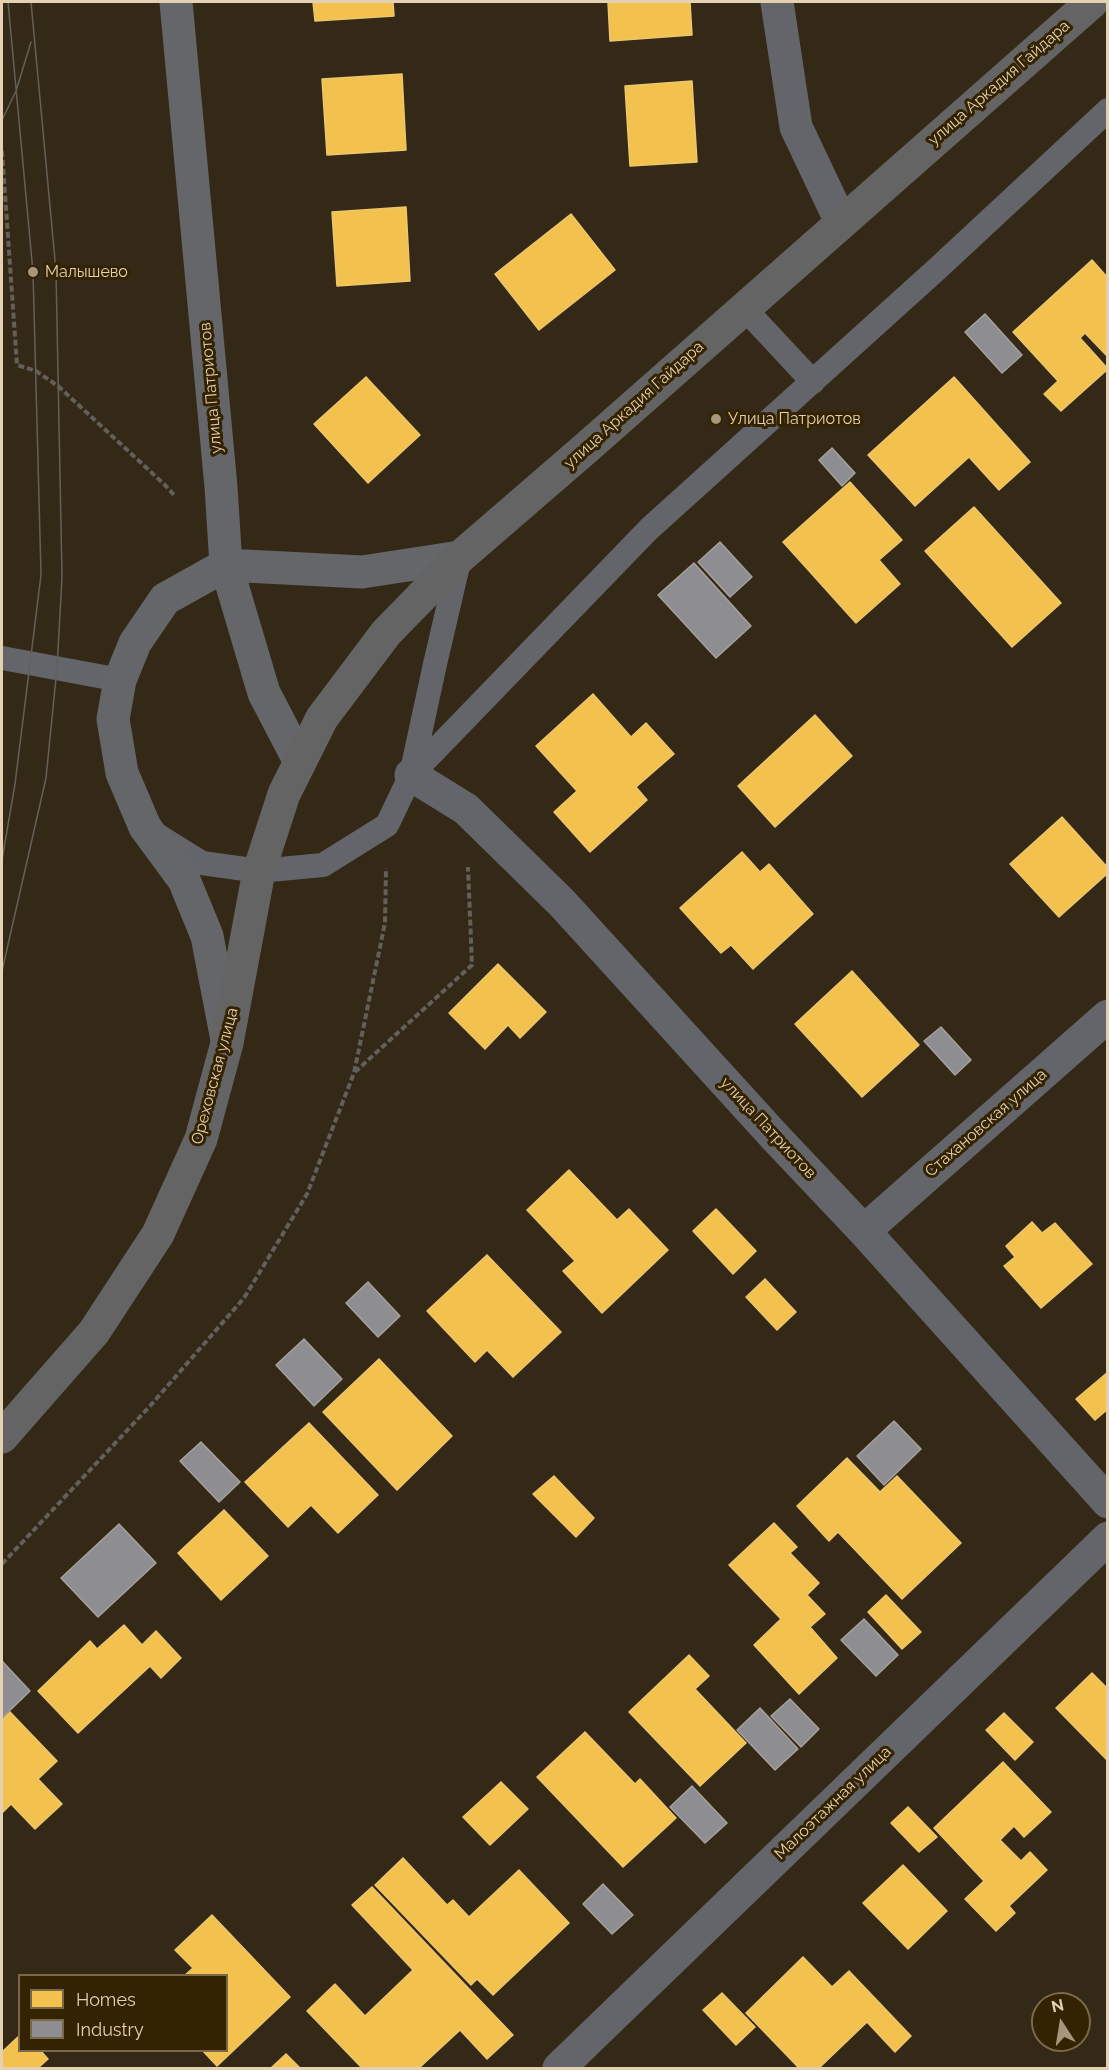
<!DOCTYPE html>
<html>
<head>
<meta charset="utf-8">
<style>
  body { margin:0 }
  #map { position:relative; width:1109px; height:2070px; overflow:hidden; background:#332916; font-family:Raleway,sans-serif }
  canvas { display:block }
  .frame { position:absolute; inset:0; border:3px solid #e4d1b2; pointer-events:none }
  .legend { position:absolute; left:18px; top:1974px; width:210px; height:78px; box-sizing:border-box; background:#342301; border:2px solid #7a6948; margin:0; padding:8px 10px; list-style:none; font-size:18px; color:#e4d1b2 }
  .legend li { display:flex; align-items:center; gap:12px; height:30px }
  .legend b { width:30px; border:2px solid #7a6948 }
  .north { position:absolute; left:1031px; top:1992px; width:60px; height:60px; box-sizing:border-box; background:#342301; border:2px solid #7a6948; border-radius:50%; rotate:348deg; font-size:16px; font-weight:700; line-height:24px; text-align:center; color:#e4d1b2 }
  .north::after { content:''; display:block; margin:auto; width:21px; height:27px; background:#a6967b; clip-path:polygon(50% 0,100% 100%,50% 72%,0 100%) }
</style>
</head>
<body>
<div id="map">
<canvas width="1109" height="2070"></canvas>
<div class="frame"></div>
<ul class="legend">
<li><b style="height:16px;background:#f2c14e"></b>Homes</li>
<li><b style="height:16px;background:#8d8d92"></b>Industry</li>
</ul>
<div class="north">N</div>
</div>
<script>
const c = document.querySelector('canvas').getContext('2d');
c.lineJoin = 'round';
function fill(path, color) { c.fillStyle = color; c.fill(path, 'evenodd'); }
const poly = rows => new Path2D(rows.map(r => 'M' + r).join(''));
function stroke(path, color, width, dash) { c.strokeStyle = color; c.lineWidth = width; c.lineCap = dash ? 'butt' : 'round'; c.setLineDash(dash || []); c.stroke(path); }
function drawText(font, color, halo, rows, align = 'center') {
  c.font = font + ' Raleway,sans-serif'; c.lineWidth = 6; c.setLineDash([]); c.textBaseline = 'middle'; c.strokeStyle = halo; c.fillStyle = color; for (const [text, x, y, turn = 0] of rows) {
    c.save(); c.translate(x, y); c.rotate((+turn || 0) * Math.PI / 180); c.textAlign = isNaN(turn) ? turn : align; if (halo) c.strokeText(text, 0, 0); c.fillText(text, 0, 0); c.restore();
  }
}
const homes = poly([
  [313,2,393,2,394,16,315,21,313,2],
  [608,2,690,2,692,35,610,41,608,2],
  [402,74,406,150,327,155,322,79,402,74],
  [692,81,697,162,630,166,625,86,692,81],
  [406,207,410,281,337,286,332,212,406,207],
  [571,214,615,270,539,330,495,274,571,214],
  [1092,260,1108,278,1108,357,1085,333,1080,338,1108,369,1061,411,1044,394,1058,381,1013,332,1092,260],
  [366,377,420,435,368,483,314,424,366,377],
  [954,377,1030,462,999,490,969,457,915,506,868,455,954,377],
  [850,482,902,540,879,560,900,584,856,623,783,542,850,482],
  [974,507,1061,603,1012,647,925,551,974,507],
  [593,694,631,737,646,723,674,754,636,787,647,800,590,852,554,812,577,791,536,746,593,694],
  [815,715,852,756,775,827,738,786,815,715],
  [1062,817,1108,868,1108,873,1059,917,1010,864,1062,817],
  [742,852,760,872,769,864,813,914,753,969,731,945,721,953,680,908,742,852],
  [498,964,546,1012,520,1038,508,1025,485,1049,449,1013,498,964],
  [852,971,919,1045,862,1097,795,1024,852,971],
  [569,1170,617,1220,629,1209,668,1250,602,1313,563,1271,575,1261,527,1210,569,1170],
  [716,1209,756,1251,733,1274,693,1231,716,1209],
  [1032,1222,1042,1233,1055,1223,1092,1264,1041,1308,1004,1266,1015,1257,1006,1246,1032,1222],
  [487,1255,561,1332,513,1377,487,1350,475,1362,427,1311,487,1255],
  [765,1279,796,1312,777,1330,746,1297,765,1279],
  [379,1359,452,1436,397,1490,323,1412,379,1359],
  [1108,1372,1108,1409,1095,1420,1076,1399,1108,1372],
  [309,1423,378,1495,338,1533,311,1505,288,1527,245,1482,309,1423],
  [847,1458,880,1492,897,1476,961,1543,902,1599,838,1532,829,1541,797,1506,847,1458],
  [554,1476,594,1518,576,1537,533,1494,554,1476],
  [224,1510,268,1556,221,1600,178,1553,224,1510],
  [774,1523,797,1547,790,1553,819,1583,807,1595,825,1614,810,1627,837,1658,799,1694,754,1645,781,1619,729,1565,774,1523],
  [886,1595,921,1632,902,1649,868,1612,886,1595],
  [124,1625,142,1645,156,1631,181,1658,161,1678,150,1666,78,1733,38,1691,90,1641,97,1649,124,1625],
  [689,1655,709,1676,695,1689,746,1743,700,1786,629,1712,689,1655],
  [1092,1673,1108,1689,1108,1761,1056,1708,1092,1673],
  [10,1712,57,1761,38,1779,62,1804,35,1829,11,1804,2,1813,2,1720,10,1712],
  [1004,1713,1033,1742,1015,1760,986,1730,1004,1713],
  [585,1732,635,1784,640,1779,676,1818,623,1867,537,1777,585,1732],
  [1003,1762,1051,1812,1024,1837,1014,1826,1000,1840,1021,1861,1030,1852,1047,1870,1009,1906,1015,1913,996,1931,965,1899,984,1881,934,1828,1003,1762],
  [501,1782,528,1809,490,1845,463,1817,501,1782],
  [908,1807,937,1837,919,1852,891,1823,908,1807],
  [403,1858,447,1905,453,1900,469,1917,519,1870,569,1923,493,1995,477,1979,471,1985,375,1885,403,1858],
  [903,1865,947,1911,908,1949,863,1903,903,1865],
  [372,1887,513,2035,487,2059,460,2030,419,2068,362,2068,307,2011,335,1984,365,2016,413,1970,352,1905,372,1887],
  [212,1915,290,1997,217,2066,202,2050,226,2050,226,1976,184,1976,193,1968,175,1950,212,1915],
  [803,1957,832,1987,849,1971,911,2036,895,2052,867,2022,819,2068,799,2068,746,2013,803,1957],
  [722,1993,755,2027,736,2045,703,2010,722,1993],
  [20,2035,20,2050,40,2050,48,2059,38,2068,5,2068,2,2065,2,2052,20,2035],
  [286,2054,300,2068,271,2068,286,2054]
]);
const industry = poly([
  [985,314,1022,355,1002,373,965,332,985,314],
  [832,448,855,473,842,486,819,460,832,448],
  [720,542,752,577,730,597,698,562,720,542],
  [694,563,751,626,716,658,658,595,694,563],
  [941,1027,971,1060,955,1075,924,1041,941,1027],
  [368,1282,400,1316,378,1337,346,1303,368,1282],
  [304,1339,342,1379,314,1406,276,1365,304,1339],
  [894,1421,921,1449,884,1485,857,1456,894,1421],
  [201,1442,240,1482,219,1502,180,1461,201,1442],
  [119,1524,156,1563,98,1617,61,1578,119,1524],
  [864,1619,898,1655,876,1676,841,1640,864,1619],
  [2,1661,30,1691,2,1718,2,1661],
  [790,1699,819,1729,801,1747,771,1716,790,1699],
  [760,1708,798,1749,775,1770,737,1730,760,1708],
  [692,1786,727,1823,705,1843,670,1807,692,1786],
  [603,1884,633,1915,612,1934,583,1904,603,1884]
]);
const path = poly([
  [2,151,17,365,36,371,58,386,165,485,174,495],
  [355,1072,472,965,468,867],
  [2,1564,150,1406,244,1298,307,1194,354,1073,385,923,386,868]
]);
const lane = poly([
  [744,308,813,382],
  [2,658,120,680],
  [411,775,649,529,937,269,1108,110],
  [157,835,202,863,259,871,323,865,387,825,411,775,435,664,460,557]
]);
const street = poly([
  [777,2,796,127,841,222],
  [411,775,466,809,562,903,775,1137,864,1231,1108,1502],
  [864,1231,1108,1016],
  [559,2068,1108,1538]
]);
const secondary = poly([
  [176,2,221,487,226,565,264,693,300,762],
  [227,1040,207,936,184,880,145,827,122,773,113,719,120,680,135,643,165,599,226,565,362,572,460,557]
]);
const primary = poly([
  [2,1437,94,1332,158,1234,201,1139,227,1043,259,871,284,794,322,718,386,633,460,557,585,449,1092,2]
]);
const tram = poly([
  [2,120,16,91,31,42],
  [2,860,15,784,41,575,33,272,8,2],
  [2,971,46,778,57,668,62,577,56,271,31,2]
]);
const markers = [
  [33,272,6,"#a6967b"],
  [716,419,6,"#a6967b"]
];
const streetNames = [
  ["улица Аркадия Гайдара",999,83,-41],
  ["улица Патриотов",211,388,-95],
  ["улица Аркадия Гайдара",634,405,-42],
  ["Ореховская улица",215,1076,-75],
  ["Стахановская улица",986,1123,-41],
  ["улица Патриотов",768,1128,47],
  ["Малоэтажная улица",833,1803,-44]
];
const poiNames = [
  ["Малышево",45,272],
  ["Улица Патриотов",728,419]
];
fill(homes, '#f2c14e');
stroke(homes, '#eec66c', 1.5);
fill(industry, '#8d8d92');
stroke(industry, '#a7a19c', 1.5);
stroke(path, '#63605b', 4, [6, 3]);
stroke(lane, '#63656a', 24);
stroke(street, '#63656a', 33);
stroke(secondary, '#656669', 33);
stroke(primary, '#646464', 33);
stroke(tram, '#63605b', 1.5);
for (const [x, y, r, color] of markers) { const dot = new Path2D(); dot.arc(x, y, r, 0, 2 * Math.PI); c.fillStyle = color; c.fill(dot); stroke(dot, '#342301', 2); }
drawText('16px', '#e4d1b2', '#342301', streetNames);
drawText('16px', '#e4d1b2', '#342301', poiNames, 'left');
</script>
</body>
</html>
